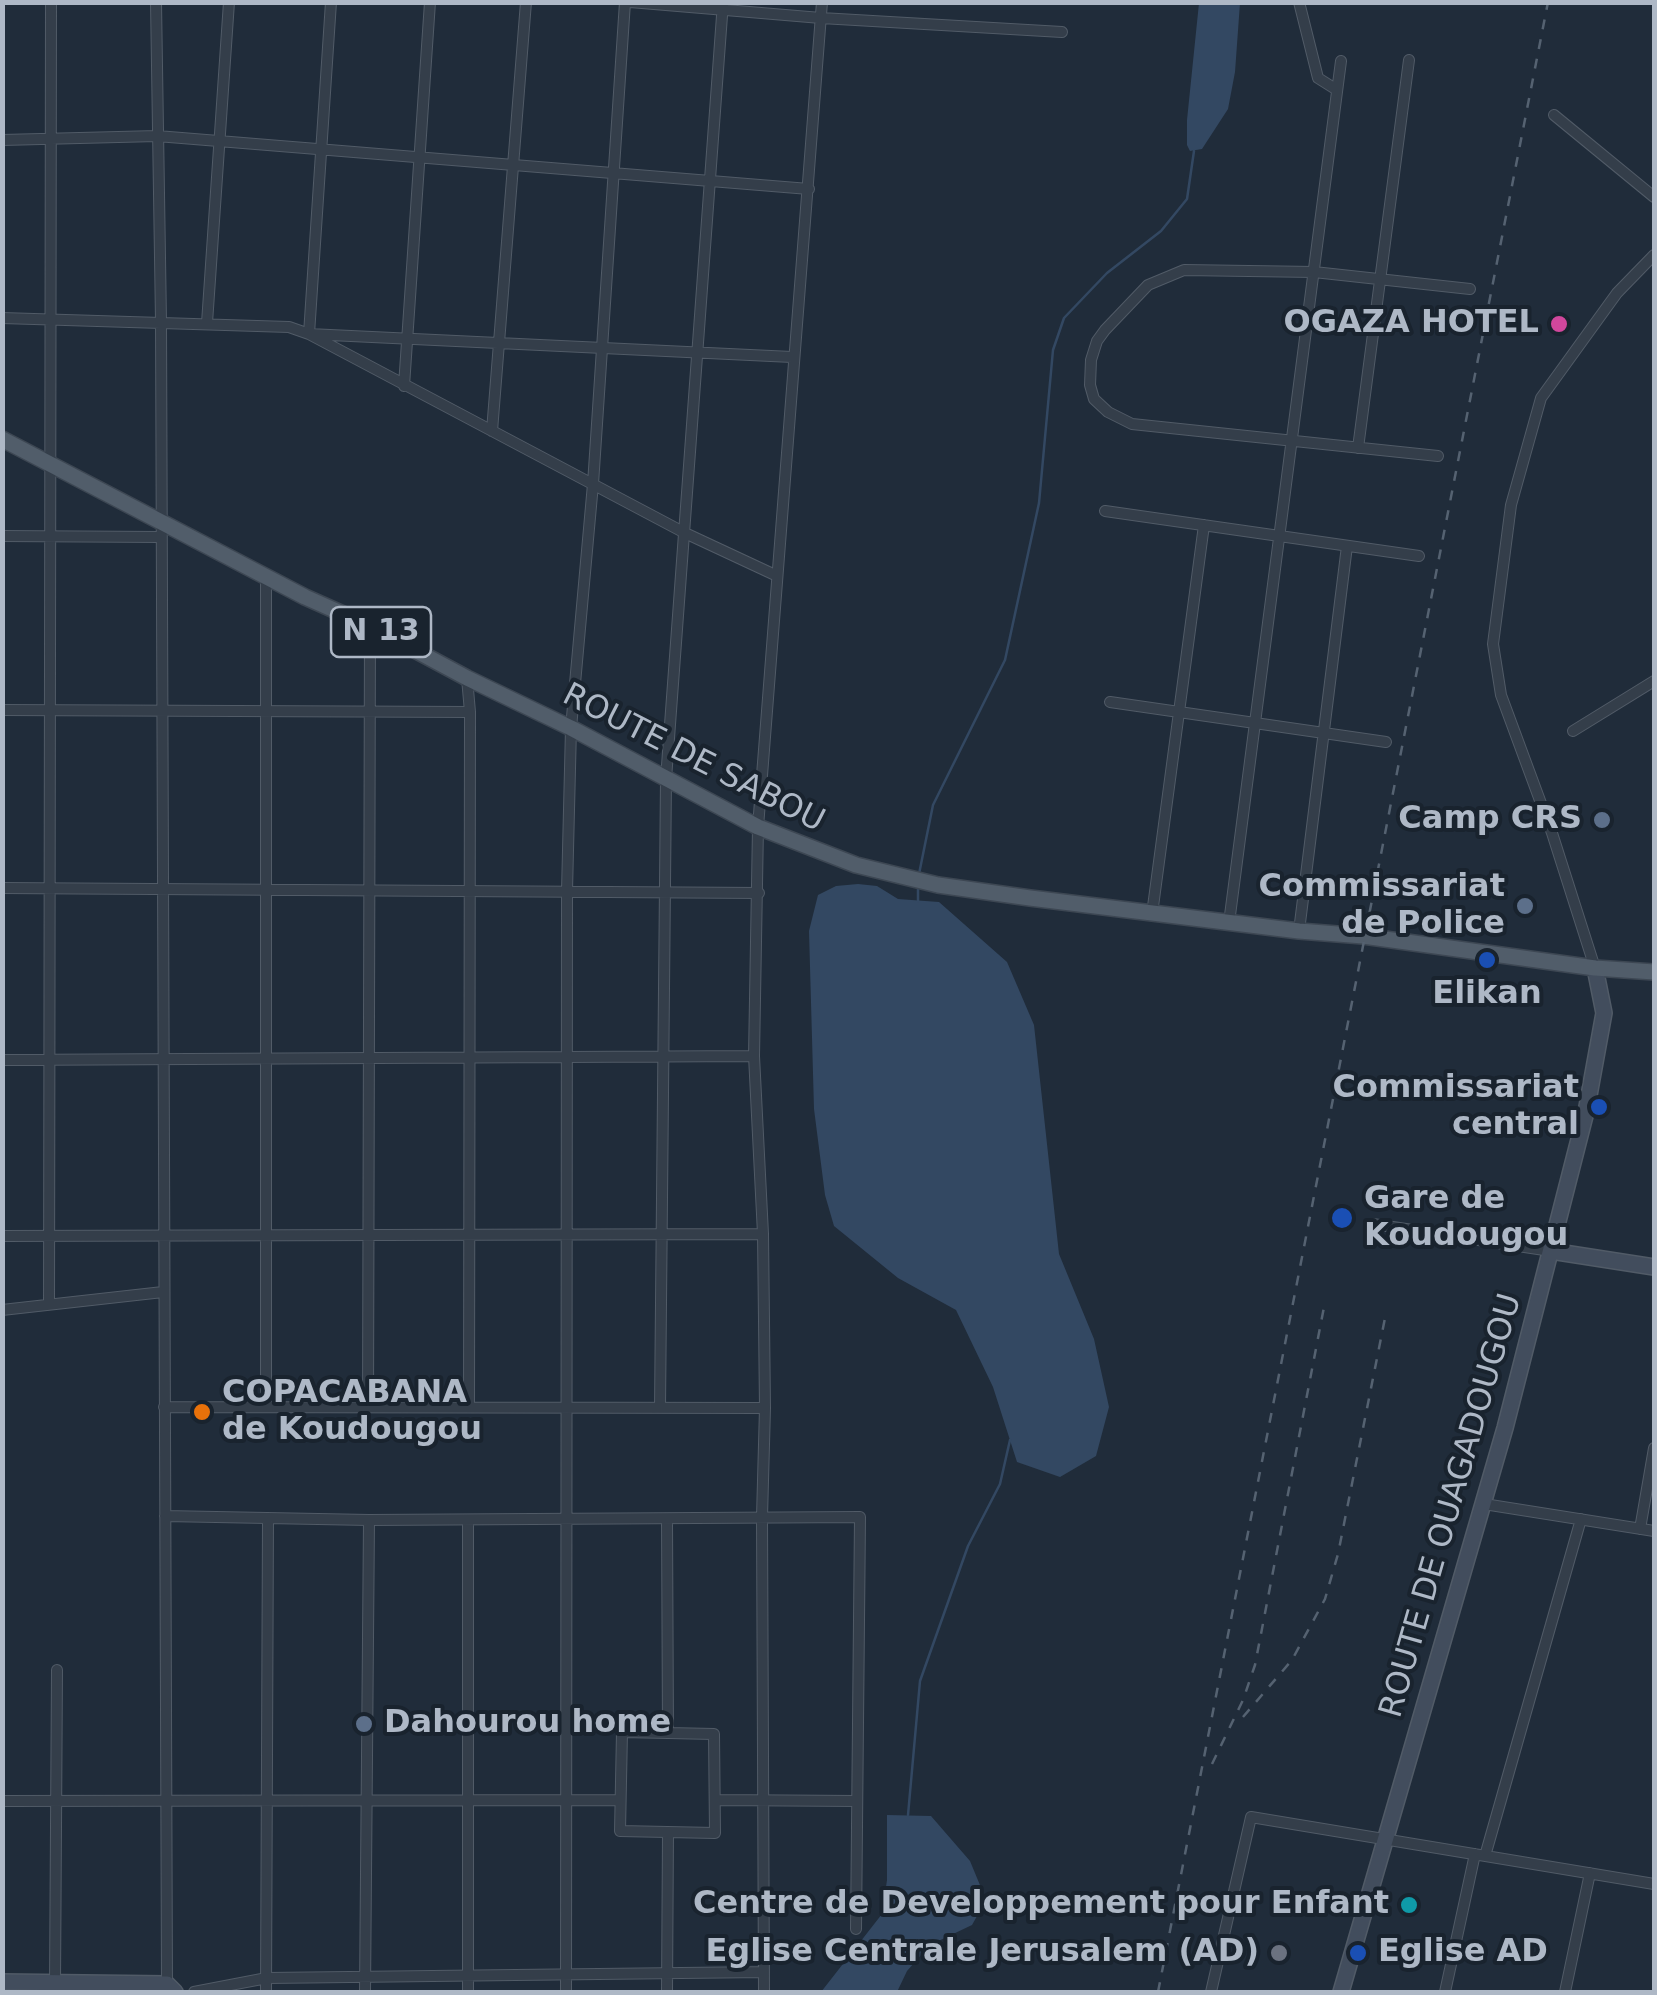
<!DOCTYPE html>
<html>
<head>
<meta charset="utf-8">
<style>
  body { margin:0 }
  #map { position:relative; width:1657px; height:1995px; overflow:hidden; background:#202c3a; font-family:"DejaVu Sans",sans-serif }
  canvas { display:block }
  .frame { position:absolute; inset:0; border:5px solid #aeb8c6; pointer-events:none }
</style>
</head>
<body>
<div id="map">
<canvas width="1657" height="1995"></canvas>
<div class="frame"></div>
</div>
<script>
const c = document.querySelector('canvas').getContext('2d');
c.lineJoin = 'round';
function fill(path, color) { c.fillStyle = color; c.fill(path, 'evenodd'); }
const poly = rows => new Path2D(rows.map(r => 'M' + r).join(''));
function stroke(path, color, width, dash) { c.strokeStyle = color; c.lineWidth = width; c.lineCap = dash ? 'butt' : 'round'; c.setLineDash(dash || []); c.stroke(path); }
function drawText(font, color, halo, rows, align = 'center') {
  c.font = font + ' "DejaVu Sans",sans-serif'; c.lineWidth = 8; c.setLineDash([]); c.textBaseline = 'middle'; c.strokeStyle = halo; c.fillStyle = color; for (const [text, x, y, turn = 0] of rows) {
    c.save(); c.translate(x, y); c.rotate((+turn || 0) * Math.PI / 180); c.textAlign = isNaN(turn) ? turn : align; if (halo) c.strokeText(text, 0, 0); c.fillText(text, 0, 0); c.restore();
  }
}
const water = poly([
  [1199,3,1240,3,1235,72,1228,109,1202,149,1190,151,1187,145,1187,120],
  [858,884,877,886,898,899,939,902,1007,962,1034,1025,1059,1254,1094,1339,1109,1407,1096,1456,1060,1477,1017,1462,993,1387,956,1310,898,1278,834,1226,825,1195,814,1109,809,931,818,895,836,886],
  [887,1815,931,1816,970,1861,982,1890,981,1909,972,1925,930,1945,907,1971,897,1992,821,1992,882,1914,887,1880]
]);
const stream = poly([
  [919,874,933,805,1005,660,1039,503,1053,350,1064,318,1107,273,1161,231,1187,199,1194,151],
  [918,901,918,887],
  [908,1815,920,1681,968,1546,1000,1484,1010,1440]
]);
const street = poly([
  [156,2,161,321,167,1984],
  [331,2,309,334,685,533,775,575],
  [630,2,821,18,1062,32],
  [1299,2,1318,78,1337,90],
  [1554,115,1654,197],
  [2,140,157,136,809,189],
  [2,318,289,327,309,334,792,357],
  [207,323,229,2],
  [404,386,430,2],
  [492,431,526,2],
  [1358,448,1409,60],
  [1438,456,1132,424,1108,412,1094,399,1090,385,1091,360,1097,341,1105,330,1148,285,1184,270,1314,272,1470,289],
  [1105,511,1419,556],
  [2,536,159,537],
  [266,577,266,1407],
  [467,678,470,712,469,1407],
  [1110,702,1386,742],
  [2,710,470,712],
  [1573,731,1654,681],
  [2,888,759,893],
  [1152,914,1204,525],
  [1229,923,1341,61],
  [1299,931,1347,546],
  [1595,968,1552,833,1501,695,1493,644,1511,505,1541,398,1617,293,1654,255],
  [2,1060,754,1056],
  [1373,1224,1551,1251],
  [2,1236,763,1234],
  [49,1304,51,2],
  [2,1310,163,1292],
  [164,1407,765,1408],
  [368,1407,370,626],
  [660,1408,666,779,723,2],
  [1484,1504,1654,1531],
  [165,1516,369,1520,860,1517,856,1929],
  [468,1520,468,1992],
  [667,1520,668,1733],
  [1640,1529,1654,1448],
  [622,1732,714,1734,715,1833,620,1831,622,1732],
  [715,1800,857,1801],
  [2,1801,618,1800],
  [1485,1856,1581,1519],
  [55,1983,57,1670],
  [194,1992,267,1978,764,1972],
  [266,1992,268,1518],
  [365,1992,369,1520],
  [566,1992,567,891,571,728,593,484,625,2],
  [667,1992,668,1832],
  [764,1992,762,1517,765,1408,763,1234,754,1056,758,827,822,2],
  [1211,1992,1251,1817,1654,1884],
  [1445,1992,1475,1854],
  [1565,1992,1590,1873]
]);
const secondary = poly([
  [1551,1251,1654,1267],
  [2,1982,167,1984,175,1992],
  [1341,1992,1505,1428,1586,1112,1604,1013,1595,968]
]);
const primary = poly([
  [2,439,305,597,370,626,467,678,571,728,758,827,856,865,938,885,1030,898,1299,931,1363,936,1595,968,1654,972]
]);
const rail = poly([
  [1243,1717,1292,1660,1325,1599,1338,1554,1385,1318],
  [1212,1764,1243,1700,1255,1665,1324,1307],
  [1158,1992,1548,2]
]);
const markers = [
  [1559,324,10,"#d1479c"],
  [1602,820,10,"#5c6f8a"],
  [1525,906,10,"#5c6f8a"],
  [1487,960,10,"#1a4fb4"],
  [1599,1107,10,"#1a4fb4"],
  [1342,1218,12,"#1a4fb4"],
  [202,1412,10,"#e8710a"],
  [364,1724,10,"#5c6f8a"],
  [1409,1905,10,"#0f9aa8"],
  [1279,1953,10,"#6b7280"],
  [1358,1953,10,"#1a4fb4"]
];
const shields = [
  [381,632,100]
];
const shieldNames = [
  ["N 13",381,632]
];
const poiNames = [
  ["OGAZA HOTEL",1539,324],
  ["Camp CRS",1582,820],
  ["Commissariat",1505,888],
  ["de Police",1505,925],
  ["Elikan",1487,995,"center"],
  ["Commissariat",1579,1089],
  ["central",1579,1126],
  ["Gare de",1364,1200,"left"],
  ["Koudougou",1364,1237,"left"],
  ["COPACABANA",222,1394,"left"],
  ["de Koudougou",222,1431,"left"],
  ["Dahourou home",384,1724,"left"],
  ["Centre de Developpement pour Enfant",1389,1905],
  ["Eglise Centrale Jerusalem (AD)",1259,1953],
  ["Eglise AD",1378,1953,"left"]
];
const streetNames = [
  ["ROUTE DE SABOU",693,759,27],
  ["ROUTE DE OUAGADOUGOU",1452,1506,-74]
];
fill(water, '#334862');
stroke(stream, '#334862', 2.5);
stroke(street, '#515b67', 12);
stroke(secondary, '#515b67', 18);
stroke(primary, '#3d4753', 18);
stroke(street, '#343e4a', 10);
stroke(secondary, '#424d5d', 15);
stroke(primary, '#515d6a', 15);
stroke(rail, '#556271', 2.5, [10, 10]);
for (const [x, y, r, color] of markers) { const dot = new Path2D(); dot.arc(x, y, r, 0, 2 * Math.PI); c.fillStyle = color; c.fill(dot); stroke(dot, '#19232e', 4); }
for (const [x, y, w] of shields) { const box = new Path2D(); box.roundRect(x - w / 2, y - 25, w, 50, 8); c.fillStyle = '#19232e'; c.fill(box); stroke(box, '#aeb8c6', 2.5); }
drawText('bold 30px', '#aeb8c6', null, shieldNames);
drawText('bold 32px', '#aeb8c6', '#19232e', poiNames, 'right');
drawText('32px', '#aeb8c6', '#19232e', streetNames);
</script>
</body>
</html>
